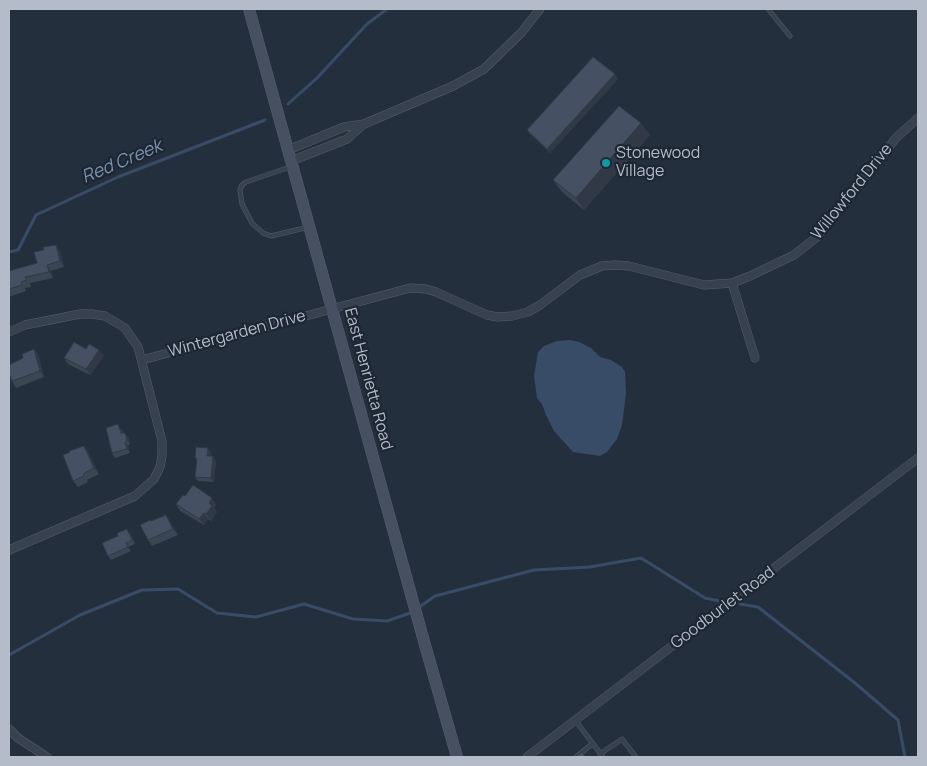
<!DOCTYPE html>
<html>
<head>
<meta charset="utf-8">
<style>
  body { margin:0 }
  #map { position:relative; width:927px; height:766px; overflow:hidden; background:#242f3e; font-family:Manrope,sans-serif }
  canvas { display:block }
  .frame { position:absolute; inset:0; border:10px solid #b4bcc9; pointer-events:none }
</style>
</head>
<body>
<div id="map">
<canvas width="927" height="766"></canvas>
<div class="frame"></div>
</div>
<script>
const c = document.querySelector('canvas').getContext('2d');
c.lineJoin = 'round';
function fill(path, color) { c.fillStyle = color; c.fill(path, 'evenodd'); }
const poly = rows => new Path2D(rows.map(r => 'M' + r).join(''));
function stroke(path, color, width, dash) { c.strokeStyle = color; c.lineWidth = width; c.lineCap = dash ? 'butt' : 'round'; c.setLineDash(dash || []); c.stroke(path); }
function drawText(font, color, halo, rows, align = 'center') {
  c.font = font + ' Manrope,sans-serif'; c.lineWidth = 4.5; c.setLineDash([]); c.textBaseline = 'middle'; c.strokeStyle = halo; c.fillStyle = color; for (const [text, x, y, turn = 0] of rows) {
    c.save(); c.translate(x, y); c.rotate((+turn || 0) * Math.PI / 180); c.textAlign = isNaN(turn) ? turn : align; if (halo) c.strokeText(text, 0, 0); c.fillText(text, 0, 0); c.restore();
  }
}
const water = poly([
  [570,340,579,342,591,348,600,357,611,360,622,367,625,372,626,393,622,425,617,439,607,452,600,456,573,452,554,431,546,415,542,404,537,398,534,376,538,352,544,346,557,341]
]);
const stream = poly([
  [288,104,317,78,367,24,387,9],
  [9,252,18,250,36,215,118,177,265,120],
  [740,604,758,607,855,683,898,720,905,757],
  [418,608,435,596,534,570,590,567,641,558,705,598,720,601],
  [9,655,80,615,142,590,178,589,217,613,256,617,304,604,353,619,387,621,413,612]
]);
const lane = poly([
  [768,9,790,36],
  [290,167,246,182,242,185,240,190,242,204,252,223,263,233,271,236,309,227],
  [575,720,603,757],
  [600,754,622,739,636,757],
  [576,757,592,744]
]);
const street = poly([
  [288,150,344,127,364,124,453,86,484,69,521,33,540,9],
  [291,161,347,139,364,124],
  [732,283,755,358],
  [9,332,25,325,80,314,92,314,105,316,125,328,138,347,162,441,162,456,160,467,154,479,135,496,9,550],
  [142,360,410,288,426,289,436,292,487,315,498,317,512,316,528,312,540,305,580,275,602,266,615,265,629,266,704,285,732,283,750,276,794,255,817,237,896,138,918,118],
  [9,729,18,738,47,757],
  [527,757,918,458]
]);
const secondary = poly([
  [249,9,425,645,457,757]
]);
const wall = poly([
  [618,79,550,153,530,134,527,130],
  [650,135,584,210,562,192,553,180],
  [60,251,64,267,51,271,53,278,30,283,31,287,25,288,26,291,9,297,9,271,37,263],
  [34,349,38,355,44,377,16,388,12,381,23,358],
  [99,350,104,356,90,375,68,364,64,358],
  [121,428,123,433,125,433,128,437,130,444,128,446,130,453,115,458,112,453],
  [84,446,88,452,99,474,87,480,88,482,78,487,73,481],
  [211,452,210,456,216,460,214,482,198,481,195,477,197,461,195,458],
  [185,496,212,498,216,505,214,508,217,512,211,521,208,519,204,525,180,511,176,504],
  [166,515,178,535,152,546,148,540,151,521],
  [130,533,135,544,128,547,131,551,111,560,108,556]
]);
const shadedWall = poly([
  [615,74,618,79,550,153,547,149],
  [641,123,650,135,584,210,576,198],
  [56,245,60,251,64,267,60,261],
  [47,265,51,271,53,278,49,272],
  [34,349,38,355,44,377,40,371],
  [99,350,104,356,90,375,86,369],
  [125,433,128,437,130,444,127,440],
  [125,442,128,446,130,453,127,449],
  [84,446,88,452,99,474,94,468],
  [208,448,211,452,210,460,207,456],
  [213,456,216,460,214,482,211,478],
  [212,498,216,505,214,508,217,512,211,521,206,514,209,503],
  [204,513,208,519,204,525,199,519],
  [166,515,170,521,178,535,173,529]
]);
const building = poly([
  [593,57,615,74,547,149,527,130,593,57],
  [619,106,641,123,576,198,553,180,619,106],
  [56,245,60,261,47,265,49,272,25,277,27,280,21,282,22,285,9,289,9,271,37,263,34,252,44,250,43,247,56,245],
  [74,342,86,349,89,344,99,350,86,369,64,358,74,342],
  [34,349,40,371,12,381,9,373,9,365,23,358,22,354,34,349],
  [118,424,121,433,125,433,127,440,125,442,127,449,112,453,106,428,118,424],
  [84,446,94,468,83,474,84,476,73,481,63,455,70,452,69,451,84,446],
  [196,447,208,448,207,456,213,456,211,478,195,477,197,458,195,458,196,447],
  [193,485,212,498,209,503,212,506,206,514,204,513,199,519,176,504,183,495,185,496,193,485],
  [166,515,173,529,148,540,140,525,150,520,151,521,166,515],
  [127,529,132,540,126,543,128,547,108,556,102,543,118,536,117,533,127,529],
  [582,752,586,757,575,757,582,752]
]);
const markers = [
  [606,163,5,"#0f9aa8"]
];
const poiNames = [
  ["Stonewood",616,154],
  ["Village",616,172]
];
const streetNames = [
  ["Willowford Drive",852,192,-51],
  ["Wintergarden Drive",237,334,-15],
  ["East Henrietta Road",368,379,75],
  ["Goodburlet Road",723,608,-37]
];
const waterNames = [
  ["Red Creek",122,162,-23]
];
fill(water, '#394c67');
stroke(stream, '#394c67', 3);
stroke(lane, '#565f6c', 5);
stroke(street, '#565f6c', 9);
stroke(secondary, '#565f6c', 12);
stroke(lane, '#38414e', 4);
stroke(street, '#38414e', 8);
stroke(secondary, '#465061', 11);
fill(wall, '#3b4654');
fill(shadedWall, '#303945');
fill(building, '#455162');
stroke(building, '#303945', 1);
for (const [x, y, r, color] of markers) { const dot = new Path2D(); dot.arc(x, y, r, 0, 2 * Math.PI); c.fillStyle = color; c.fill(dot); stroke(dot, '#1d2633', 2); }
drawText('16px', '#b4bcc9', '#1d2633', poiNames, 'left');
drawText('16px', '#b4bcc9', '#1d2633', streetNames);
drawText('italic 18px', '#7c92b1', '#1d2633', waterNames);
</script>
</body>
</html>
